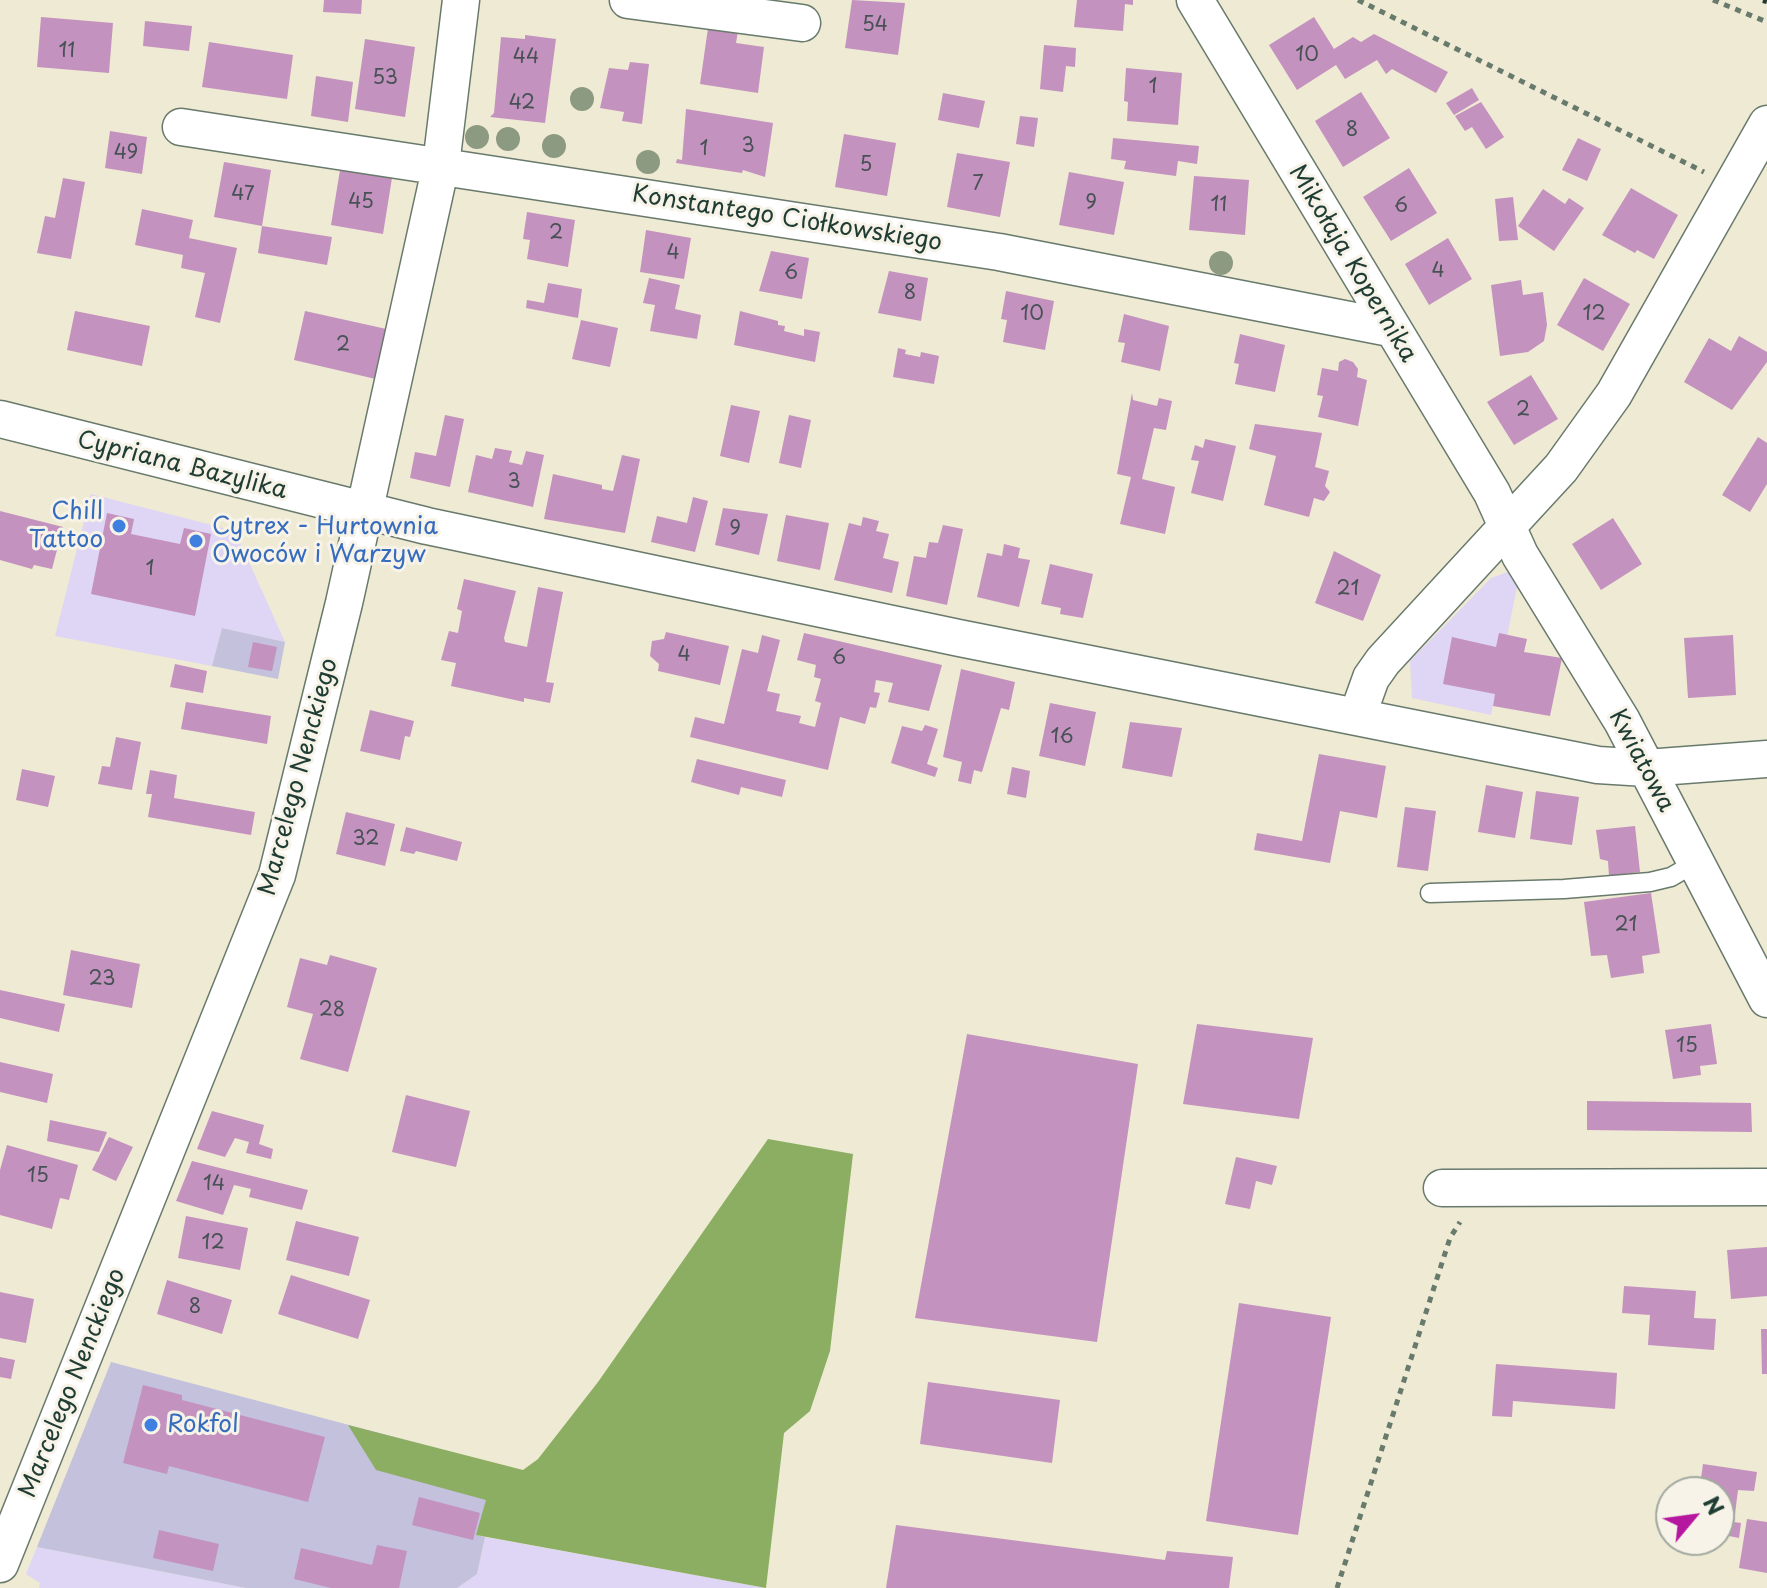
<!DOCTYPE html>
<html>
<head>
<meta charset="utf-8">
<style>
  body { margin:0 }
  #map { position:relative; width:1767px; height:1588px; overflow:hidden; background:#efead3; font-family:"Playpen Sans",sans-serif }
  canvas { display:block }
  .north { position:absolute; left:1655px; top:1476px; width:80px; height:80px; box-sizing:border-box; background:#f7f3e8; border:2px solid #a1aaa0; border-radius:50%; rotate:61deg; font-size:22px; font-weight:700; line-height:32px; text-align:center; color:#1f3d34 }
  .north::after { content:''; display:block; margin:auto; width:28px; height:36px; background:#b5179e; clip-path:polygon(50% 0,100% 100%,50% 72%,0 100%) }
</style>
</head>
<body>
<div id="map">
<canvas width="1767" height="1588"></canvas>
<div class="north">N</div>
</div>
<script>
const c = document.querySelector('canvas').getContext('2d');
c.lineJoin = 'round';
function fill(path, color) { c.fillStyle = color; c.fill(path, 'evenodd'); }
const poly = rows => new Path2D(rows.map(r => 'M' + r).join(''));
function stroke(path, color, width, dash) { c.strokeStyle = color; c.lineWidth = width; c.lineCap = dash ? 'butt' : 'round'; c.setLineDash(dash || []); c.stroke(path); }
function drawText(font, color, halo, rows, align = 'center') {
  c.font = font + ' "Playpen Sans",sans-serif'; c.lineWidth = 6; c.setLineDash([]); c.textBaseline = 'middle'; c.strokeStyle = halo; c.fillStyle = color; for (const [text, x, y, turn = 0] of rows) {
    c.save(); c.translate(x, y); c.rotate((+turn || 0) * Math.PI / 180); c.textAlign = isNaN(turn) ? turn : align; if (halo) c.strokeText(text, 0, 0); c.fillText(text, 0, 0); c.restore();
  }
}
const built = poly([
  [91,494,235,531,285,642,222,628,212,666,55,636],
  [1511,571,1518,582,1491,715,1412,698,1410,661,1491,578],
  [485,1537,766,1588,457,1588,477,1574],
  [37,1547,246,1588,39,1588,40,1583,26,1574]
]);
const industrial = poly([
  [222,628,285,642,278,679,212,666],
  [111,1362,523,1471,477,1535,485,1537,477,1574,457,1588,246,1588,37,1547]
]);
const forest = poly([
  [768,1139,853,1154,830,1351,810,1411,784,1433,766,1588,476,1535,486,1500,376,1470,348,1425,523,1470,538,1459,598,1382]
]);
const building = poly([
  [324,0,362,0,361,14,323,12],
  [852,0,905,3,898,55,845,48],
  [1077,0,1133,0,1133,5,1125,4,1123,31,1074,27],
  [41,17,113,23,109,73,37,67],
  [1314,17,1334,49,1353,37,1361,42,1374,34,1448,72,1436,93,1392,69,1386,74,1377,60,1345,79,1336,65,1297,90,1269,45],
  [145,21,192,26,189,51,143,46],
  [709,21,739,25,736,43,764,47,758,93,700,84],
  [525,35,556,39,545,123,490,117,494,113,501,37,525,39],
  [365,39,415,47,405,117,355,109],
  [209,42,293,55,287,99,202,87],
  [1044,45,1076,48,1075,67,1066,66,1063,92,1040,89],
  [630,62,649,64,642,124,622,121,624,112,600,108,609,68,628,70],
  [1126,68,1182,73,1178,125,1127,121,1128,102,1124,101],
  [316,76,353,82,348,122,311,116],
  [1472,88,1479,100,1454,115,1446,103],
  [1361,92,1390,138,1343,167,1315,121],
  [943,93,985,101,979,128,938,120],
  [1481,102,1504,137,1486,149,1472,127,1465,131,1455,116],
  [686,109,773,123,765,177,743,170,742,173,676,163,677,159,682,160],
  [1020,116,1038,118,1034,147,1016,144],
  [110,131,147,137,142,174,105,168],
  [844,134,896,143,887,196,835,187],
  [1113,138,1199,146,1197,164,1178,161,1176,176,1124,169,1126,161,1111,159],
  [1578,138,1601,149,1587,181,1562,170],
  [957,153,1010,162,1000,217,947,207],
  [224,162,271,170,262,226,214,217],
  [1409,168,1437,213,1391,241,1363,197],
  [340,170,392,178,383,234,331,225],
  [1069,172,1124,182,1114,235,1059,225],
  [1194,176,1249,180,1245,235,1189,230],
  [63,178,85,182,71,259,37,253,45,216,55,218],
  [1631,188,1678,215,1654,259,1637,250,1635,253,1602,235],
  [1543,189,1565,204,1569,198,1584,208,1554,251,1518,226],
  [1513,197,1518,240,1499,241,1495,199],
  [142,209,193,220,189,238,237,248,220,323,195,317,205,273,181,268,183,255,135,245],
  [527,212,575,220,568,267,527,259,530,240,523,239],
  [262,226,332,237,327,265,258,253],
  [646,230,691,238,684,279,640,272],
  [1448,238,1472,279,1429,305,1405,264],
  [771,251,809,258,802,299,759,291],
  [889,271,928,278,921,321,878,313],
  [649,278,680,285,675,309,701,315,697,339,650,331,655,305,643,303],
  [1584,278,1630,304,1603,351,1557,325],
  [1521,280,1523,295,1543,292,1547,325,1544,341,1528,352,1500,356,1491,285],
  [548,283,582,289,578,318,526,308,527,300,544,303],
  [1006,291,1054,301,1045,350,1003,342,1007,320,1001,319],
  [75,311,150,326,142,366,67,350],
  [305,311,391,330,380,380,294,360],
  [740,311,778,321,778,325,785,326,784,331,804,336,804,329,820,332,815,362,734,345],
  [1124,314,1169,326,1160,371,1121,362,1125,343,1118,342],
  [581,320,618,328,610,367,572,359],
  [1240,334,1285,345,1275,392,1235,384,1239,364,1234,363],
  [1739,336,1767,352,1767,362,1732,410,1684,382,1709,338,1731,351],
  [898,348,906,350,905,354,920,357,921,352,939,356,934,384,893,377],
  [1345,359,1353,362,1358,369,1357,377,1367,380,1358,426,1318,417,1323,396,1317,395,1322,368,1338,371,1339,362],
  [1531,375,1558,419,1514,445,1487,402],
  [1132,393,1133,400,1157,406,1159,398,1172,401,1166,430,1154,428,1142,479,1175,487,1165,534,1120,524,1131,477,1117,474],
  [731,405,760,411,749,463,720,456],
  [445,415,464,419,450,487,410,478,415,452,436,456],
  [789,415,811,420,801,468,779,463],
  [1255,424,1322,433,1315,467,1329,471,1325,486,1330,492,1324,501,1314,498,1309,517,1264,505,1276,456,1249,449],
  [1758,437,1767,443,1767,484,1750,512,1722,495],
  [1205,439,1236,446,1223,501,1191,493,1199,461,1191,460,1195,445,1203,448],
  [495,448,512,451,509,462,522,465,526,451,544,455,533,507,468,492,476,455,492,459],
  [622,455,640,459,625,533,544,519,553,474,602,485,602,489,613,491],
  [693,497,708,501,695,552,651,542,657,516,687,523],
  [723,508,768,514,759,555,715,545],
  [0,511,63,527,52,569,34,565,32,569,0,560],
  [107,513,134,519,131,534,180,544,184,528,211,534,195,616,91,594],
  [786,515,829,523,820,570,777,561],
  [863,517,879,521,876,531,889,534,883,558,899,562,892,593,834,580,849,523,861,526],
  [1613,518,1642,564,1601,590,1572,544],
  [943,525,963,529,947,605,906,596,914,556,926,558,929,542,938,543],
  [1004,544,1020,548,1018,558,1030,560,1019,607,977,597,987,553,1002,556],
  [1334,551,1381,575,1363,621,1315,603],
  [1050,564,1093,574,1083,618,1060,614,1061,608,1041,604],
  [464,579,516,591,504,638,505,642,527,647,538,587,563,592,546,682,554,683,550,703,524,698,524,702,451,686,456,663,441,660,449,631,458,633,462,611,457,609],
  [666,632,729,646,720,685,658,671,659,664,650,656,652,641,664,639],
  [804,633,942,665,929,711,888,702,893,683,876,680,874,692,880,693,876,708,870,707,865,724,840,717,828,770,690,737,695,717,724,724,742,649,758,653,762,635,780,640,767,691,780,694,776,711,801,716,799,723,815,727,821,703,815,701,821,679,814,677,816,665,797,660],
  [1499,633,1527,639,1524,652,1562,658,1550,716,1493,706,1495,694,1443,684,1452,637,1496,647],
  [1733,635,1736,695,1688,698,1684,638],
  [253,642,277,647,272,671,248,667],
  [175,664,207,671,203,693,170,687],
  [961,669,1015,682,1009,710,1001,708,982,772,974,770,971,784,958,781,962,762,943,757],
  [186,702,271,716,267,744,181,729],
  [1050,703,1096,712,1085,766,1039,756],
  [370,710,414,721,410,737,405,736,400,760,360,751],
  [1130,722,1182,728,1172,777,1122,768],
  [925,725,938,729,927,764,938,768,935,777,891,763,902,726,922,731],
  [116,737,141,742,132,790,98,784,102,766,110,767],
  [1319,754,1386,766,1377,818,1340,811,1330,863,1254,850,1257,833,1302,841],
  [697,759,786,780,782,797,741,787,739,795,691,782],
  [1012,767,1030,771,1026,798,1007,794],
  [22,769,55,776,48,807,16,800],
  [150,770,177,775,174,798,255,812,251,835,148,817,152,794,146,794],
  [1486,785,1523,792,1515,838,1478,832],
  [1536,791,1579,797,1572,845,1530,839],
  [1405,807,1436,811,1428,871,1397,867],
  [346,812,395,824,385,866,336,854],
  [1635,826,1640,872,1609,876,1608,861,1600,859,1596,830],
  [406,827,462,842,457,861,416,851,414,854,400,851],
  [1651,893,1660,953,1642,956,1644,973,1611,978,1607,955,1591,956,1584,902],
  [71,950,140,964,132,1008,63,995],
  [330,955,377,968,348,1072,300,1059,313,1014,287,1007,300,958,327,965],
  [0,990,65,1004,59,1032,0,1018],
  [1197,1024,1313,1038,1299,1119,1183,1104],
  [1711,1024,1717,1064,1700,1066,1701,1075,1673,1079,1665,1030],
  [967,1034,1138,1064,1097,1342,915,1318],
  [0,1062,53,1074,47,1103,0,1092],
  [406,1095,470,1111,456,1167,392,1152],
  [1587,1101,1751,1103,1752,1132,1587,1130],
  [212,1111,264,1125,259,1144,273,1149,271,1159,246,1153,249,1142,235,1138,225,1157,197,1149],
  [50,1120,107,1132,99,1152,47,1141],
  [109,1137,133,1147,116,1181,92,1170],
  [7,1145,78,1165,69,1200,60,1198,52,1229,0,1215,0,1170],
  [1236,1157,1277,1166,1272,1185,1256,1181,1250,1209,1225,1204],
  [192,1161,308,1190,302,1210,249,1197,251,1189,234,1185,223,1215,176,1201],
  [186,1216,248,1228,240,1270,178,1258],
  [296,1221,359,1237,349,1276,286,1260],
  [1767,1247,1767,1296,1731,1299,1727,1250],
  [291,1275,370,1300,358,1339,278,1314],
  [167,1280,232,1300,222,1334,157,1314],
  [1624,1286,1696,1291,1694,1318,1716,1319,1714,1350,1648,1345,1650,1315,1622,1313],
  [0,1292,34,1299,26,1343,0,1338],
  [1239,1303,1331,1317,1298,1535,1206,1521],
  [1761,1329,1767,1329,1767,1374,1762,1374],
  [0,1357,15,1360,11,1379,0,1377],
  [1496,1364,1617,1373,1615,1409,1513,1401,1512,1417,1492,1416],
  [928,1382,1060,1400,1052,1463,920,1444],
  [143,1385,182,1395,182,1400,325,1437,308,1502,169,1466,167,1474,123,1463],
  [1703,1464,1757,1472,1754,1491,1738,1490,1734,1522,1741,1523,1739,1538,1719,1534,1719,1492,1699,1492],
  [419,1497,480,1513,473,1540,412,1525],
  [1747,1519,1767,1522,1767,1573,1739,1568],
  [896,1525,1165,1560,1167,1551,1233,1557,1229,1588,886,1588],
  [159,1530,219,1544,213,1571,153,1558],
  [377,1545,407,1551,399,1588,331,1588,294,1579,301,1548,372,1565]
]);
const path = poly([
  [1358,0,1704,172],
  [1713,0,1767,22],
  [1337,1588,1450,1238,1460,1222]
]);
const lane = poly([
  [1430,893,1564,889,1650,882,1671,877,1695,863]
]);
const street = poly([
  [628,0,802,23],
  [1195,0,1492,493,1520,555,1622,721,1767,999],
  [181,127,999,252,1390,328],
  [0,419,427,526,959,638,1598,765,1646,768,1767,759],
  [1357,717,1371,678,1383,661,1561,468,1614,394,1767,124],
  [1442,1188,1767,1187],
  [0,1564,277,875,344,603,441,165,461,0]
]);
const rail = poly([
  [1763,0,1767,1]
]);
const trees = [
  [582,99],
  [477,137],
  [508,139],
  [554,146],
  [648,162],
  [1221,263]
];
const markers = [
  [119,526,8,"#3f7fe0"],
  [196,541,8,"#3f7fe0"],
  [151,1425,8,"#3f7fe0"]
];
const numberNames = [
  ["54",875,25],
  ["11",67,51],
  ["10",1307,55],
  ["44",526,57],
  ["53",385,78],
  ["1",1153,87],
  ["42",522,103],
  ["8",1352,130],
  ["3",748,146],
  ["1",704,149],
  ["49",126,153],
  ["5",866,165],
  ["7",978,184],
  ["47",243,194],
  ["45",361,202],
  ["9",1091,203],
  ["11",1219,205],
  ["6",1401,206],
  ["2",556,233],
  ["4",673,253],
  ["4",1438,271],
  ["6",791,273],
  ["8",910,293],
  ["10",1032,314],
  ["12",1594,314],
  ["2",343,345],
  ["2",1523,410],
  ["3",514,482],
  ["9",735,529],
  ["1",150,569],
  ["21",1348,589],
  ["4",684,655],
  ["6",839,658],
  ["16",1062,737],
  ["32",366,839],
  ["21",1626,925],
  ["23",102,979],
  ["28",332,1010],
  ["15",1687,1046],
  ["15",38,1176],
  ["14",214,1184],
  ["12",213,1243],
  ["8",195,1307]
];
const streetNames = [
  ["Konstantego Ciołkowskiego",787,219,9],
  ["Mikołaja Kopernika",1352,264,59],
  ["Cypriana Bazylika",182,466,14],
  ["Kwiatowa",1641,761,62],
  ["Marcelego Nenckiego",299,777,-75],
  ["Marcelego Nenckiego",73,1383,-68]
];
const shopNames = [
  ["Chill",103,512,"right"],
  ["Tattoo",103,540,"right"],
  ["Cytrex - Hurtownia",212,527],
  ["Owoców i Warzyw",212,555],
  ["Rokfol",167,1425]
];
fill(built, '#dfd5f5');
fill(industrial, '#c3c1db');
fill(forest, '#8cae62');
fill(building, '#c492be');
stroke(lane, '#687a6c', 21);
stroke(street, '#687a6c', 39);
stroke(path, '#687a6c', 5, [6, 6]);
stroke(lane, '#fff', 18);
stroke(street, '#fff', 36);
stroke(rail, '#1f3d34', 6, [12, 6]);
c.fillStyle = '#8d9a82';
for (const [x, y] of trees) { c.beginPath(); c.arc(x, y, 12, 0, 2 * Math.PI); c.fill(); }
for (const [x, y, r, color] of markers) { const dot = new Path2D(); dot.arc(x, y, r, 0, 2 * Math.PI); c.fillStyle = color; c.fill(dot); stroke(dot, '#f7f3e8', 3); }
drawText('20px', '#485256', null, numberNames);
drawText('24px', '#1f3d34', '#f7f3e8', streetNames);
drawText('24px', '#366cbe', '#f7f3e8', shopNames, 'left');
</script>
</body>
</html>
